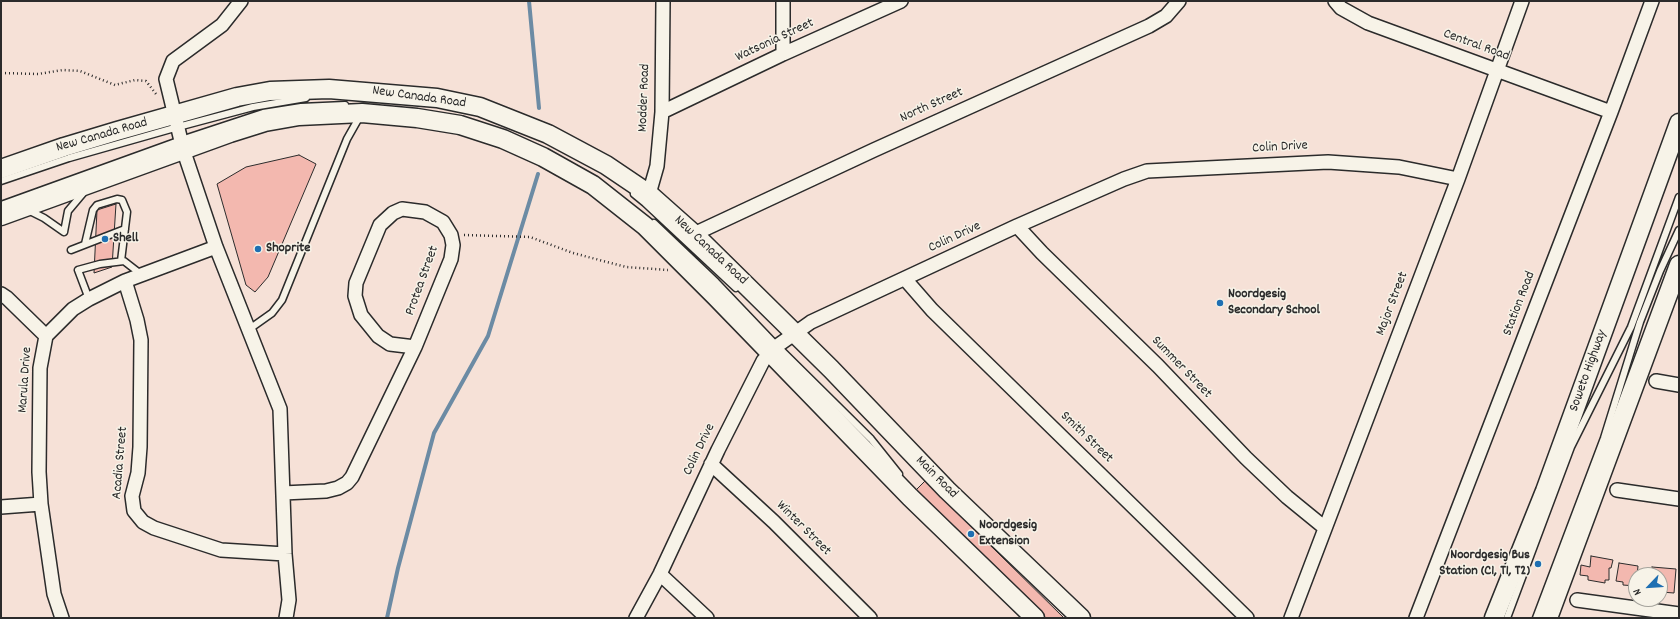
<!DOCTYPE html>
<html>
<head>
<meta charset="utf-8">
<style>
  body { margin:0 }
  #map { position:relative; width:1680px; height:619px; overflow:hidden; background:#f6e1d7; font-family:Dekko,sans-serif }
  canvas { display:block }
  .frame { position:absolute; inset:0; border:2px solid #2b2b2b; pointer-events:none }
  .north { position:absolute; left:1628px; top:567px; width:40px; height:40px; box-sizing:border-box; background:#f7f3e8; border:1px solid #a5a39c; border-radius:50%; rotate:245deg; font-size:11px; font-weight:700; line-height:16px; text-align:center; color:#2b2b2b }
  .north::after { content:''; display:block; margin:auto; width:14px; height:18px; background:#1f6fb2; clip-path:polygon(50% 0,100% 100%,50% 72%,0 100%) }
</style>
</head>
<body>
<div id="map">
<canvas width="1680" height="619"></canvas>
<div class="frame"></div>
<div class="north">N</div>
</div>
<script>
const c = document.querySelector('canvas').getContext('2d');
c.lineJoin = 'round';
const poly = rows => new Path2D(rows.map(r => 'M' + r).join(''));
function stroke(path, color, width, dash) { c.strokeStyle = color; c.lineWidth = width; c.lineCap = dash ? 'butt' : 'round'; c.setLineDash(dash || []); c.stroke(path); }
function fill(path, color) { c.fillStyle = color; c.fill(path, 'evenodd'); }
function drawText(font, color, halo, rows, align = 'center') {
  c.font = font + ' Dekko,sans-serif'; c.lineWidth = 3; c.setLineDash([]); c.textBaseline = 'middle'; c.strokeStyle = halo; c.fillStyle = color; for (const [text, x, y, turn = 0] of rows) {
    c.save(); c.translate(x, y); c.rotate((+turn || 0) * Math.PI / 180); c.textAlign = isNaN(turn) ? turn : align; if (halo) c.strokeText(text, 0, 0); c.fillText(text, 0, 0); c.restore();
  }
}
const stream = poly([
  [529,1,539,108],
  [387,618,398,568,434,433,488,336,538,174]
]);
const building = poly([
  [299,155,316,164,268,277,255,292,246,285,217,184,246,167,299,155],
  [116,204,112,267,94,273,97,210,116,204],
  [925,481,1064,618,1044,618,914,492,925,481],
  [1591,556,1613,560,1611,568,1609,568,1609,580,1605,580,1605,583,1588,580,1588,576,1580,575,1581,565,1590,567,1591,556],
  [1619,563,1638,566,1636,586,1623,585,1623,582,1616,581,1619,563],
  [1652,567,1676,569,1674,593,1661,592,1660,575,1651,575,1652,567]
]);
const path = poly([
  [1,73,38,74,63,70,80,71,115,85,135,80,146,81,156,94],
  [464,235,530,237,573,253,626,267,668,270]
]);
const lane = poly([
  [1,181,69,158,178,127,253,107,306,98],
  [634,194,645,203,736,288],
  [1,205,181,140,263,113,301,107,345,105],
  [28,210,44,218,64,232],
  [654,223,716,282,777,346,871,439,899,474],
  [64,232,68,211,84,192],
  [85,244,93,210,97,205,117,199,122,200,127,212,121,261],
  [71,250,125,229],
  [89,299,78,270,100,264,124,261,142,275],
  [248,330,272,313,282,300,347,139,360,116],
  [1507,618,1571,447,1631,327,1679,197],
  [1536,618,1604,438,1640,322,1660,271,1679,230]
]);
const street = poly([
  [241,1,222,25,173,61,166,79,183,149,216,247,280,409,285,554,289,600,286,618],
  [783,1,783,54],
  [1335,1,1341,8,1368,23,1611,112],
  [662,112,783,54,901,1],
  [649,194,657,166,662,112,663,1],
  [402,209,425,212,443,222,451,235,453,245,451,259,415,347,390,344,378,336,361,315,355,296,356,283,380,225,393,213,402,209],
  [1017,226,1042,253,1158,366,1246,458,1287,497,1325,528],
  [694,234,874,150,1149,26,1166,16,1179,1],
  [905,279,932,310,1247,618],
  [125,281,137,320,141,340,140,447,138,473,132,496,134,511,143,522,154,528,221,550,285,554],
  [1,294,7,298,46,336],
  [1656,381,1679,385],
  [711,464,774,522,870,618],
  [1617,490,1679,499],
  [283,493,326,491,338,488,347,483,352,477,415,347],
  [1,507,41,504],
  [660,574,707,618],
  [1577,600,1679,614],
  [62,618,54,594,41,504,39,472,40,368,46,336,73,309,89,299,125,281,216,247],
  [636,618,660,574,718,450,763,361,777,346,811,322,1017,226,1124,179,1147,171,1328,162,1399,167,1458,179],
  [1291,618,1458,179,1522,1],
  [1416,618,1611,112,1652,1]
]);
const secondary = poly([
  [1,169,64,147,117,131,237,97,270,91,329,89,437,98,480,107,548,134,606,165,649,194,694,234,831,369,947,490,1081,618],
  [1,216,230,133,265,122,299,116,362,113,417,118,460,125,503,139,543,157,593,185,645,226,716,297,910,497,1035,618],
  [1494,618,1545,491,1679,123],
  [1548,618,1679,265]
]);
const markers = [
  [105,239,4,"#1f6fb2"],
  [258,249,4,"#1f6fb2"],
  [1220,303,4,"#1f6fb2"],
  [971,534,4,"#1f6fb2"],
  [1538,564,4,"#1f6fb2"]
];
const streetNames = [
  ["Watsonia Street",775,41,-25],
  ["Central Road",1476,46,20],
  ["New Canada Road",419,98,8],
  ["Modder Road",645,98,-88],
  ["North Street",932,106,-24],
  ["New Canada Road",102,136,-16],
  ["Colin Drive",1280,148,-3],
  ["Colin Drive",955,238,-25],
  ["New Canada Road",710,251,43],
  ["Protea Street",423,281,-70],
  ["Major Street",1393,304,-69],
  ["Station Road",1520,304,-69],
  ["Summer Street",1181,368,46],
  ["Soweto Highway",1589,371,-70],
  ["Marula Drive",26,380,-86],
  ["Smith Street",1086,438,44],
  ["Colin Drive",700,450,-64],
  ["Acadia Street",121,463,-85],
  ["Main Road",936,478,45],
  ["Winter Street",803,529,45]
];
const poiNames = [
  ["Shell",113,239],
  ["Shoprite",266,249],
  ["Noordgesig",1228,295],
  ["Secondary School",1228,311],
  ["Noordgesig",979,526],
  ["Extension",979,542],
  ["Noordgesig Bus",1530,556,"right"],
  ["Station (C1, T1, T2)",1530,572,"right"]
];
stroke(stream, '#6c8ba4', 4);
fill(building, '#f3b8af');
stroke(building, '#2b2b2b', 1);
stroke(lane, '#2b2b2b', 9);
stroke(street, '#2b2b2b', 16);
stroke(secondary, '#2b2b2b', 21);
stroke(path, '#2b2b2b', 2.5, [1, 3]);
stroke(lane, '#f7f3e8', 6);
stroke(street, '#f7f3e8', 13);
stroke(secondary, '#f7f3e8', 18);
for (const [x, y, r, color] of markers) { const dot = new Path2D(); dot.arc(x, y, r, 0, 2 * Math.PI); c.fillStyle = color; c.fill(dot); stroke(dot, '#f7f3e8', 1.5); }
drawText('14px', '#2b2b2b', '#f7f3e8', streetNames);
drawText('bold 14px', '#2b2b2b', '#f7f3e8', poiNames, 'left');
</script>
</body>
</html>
